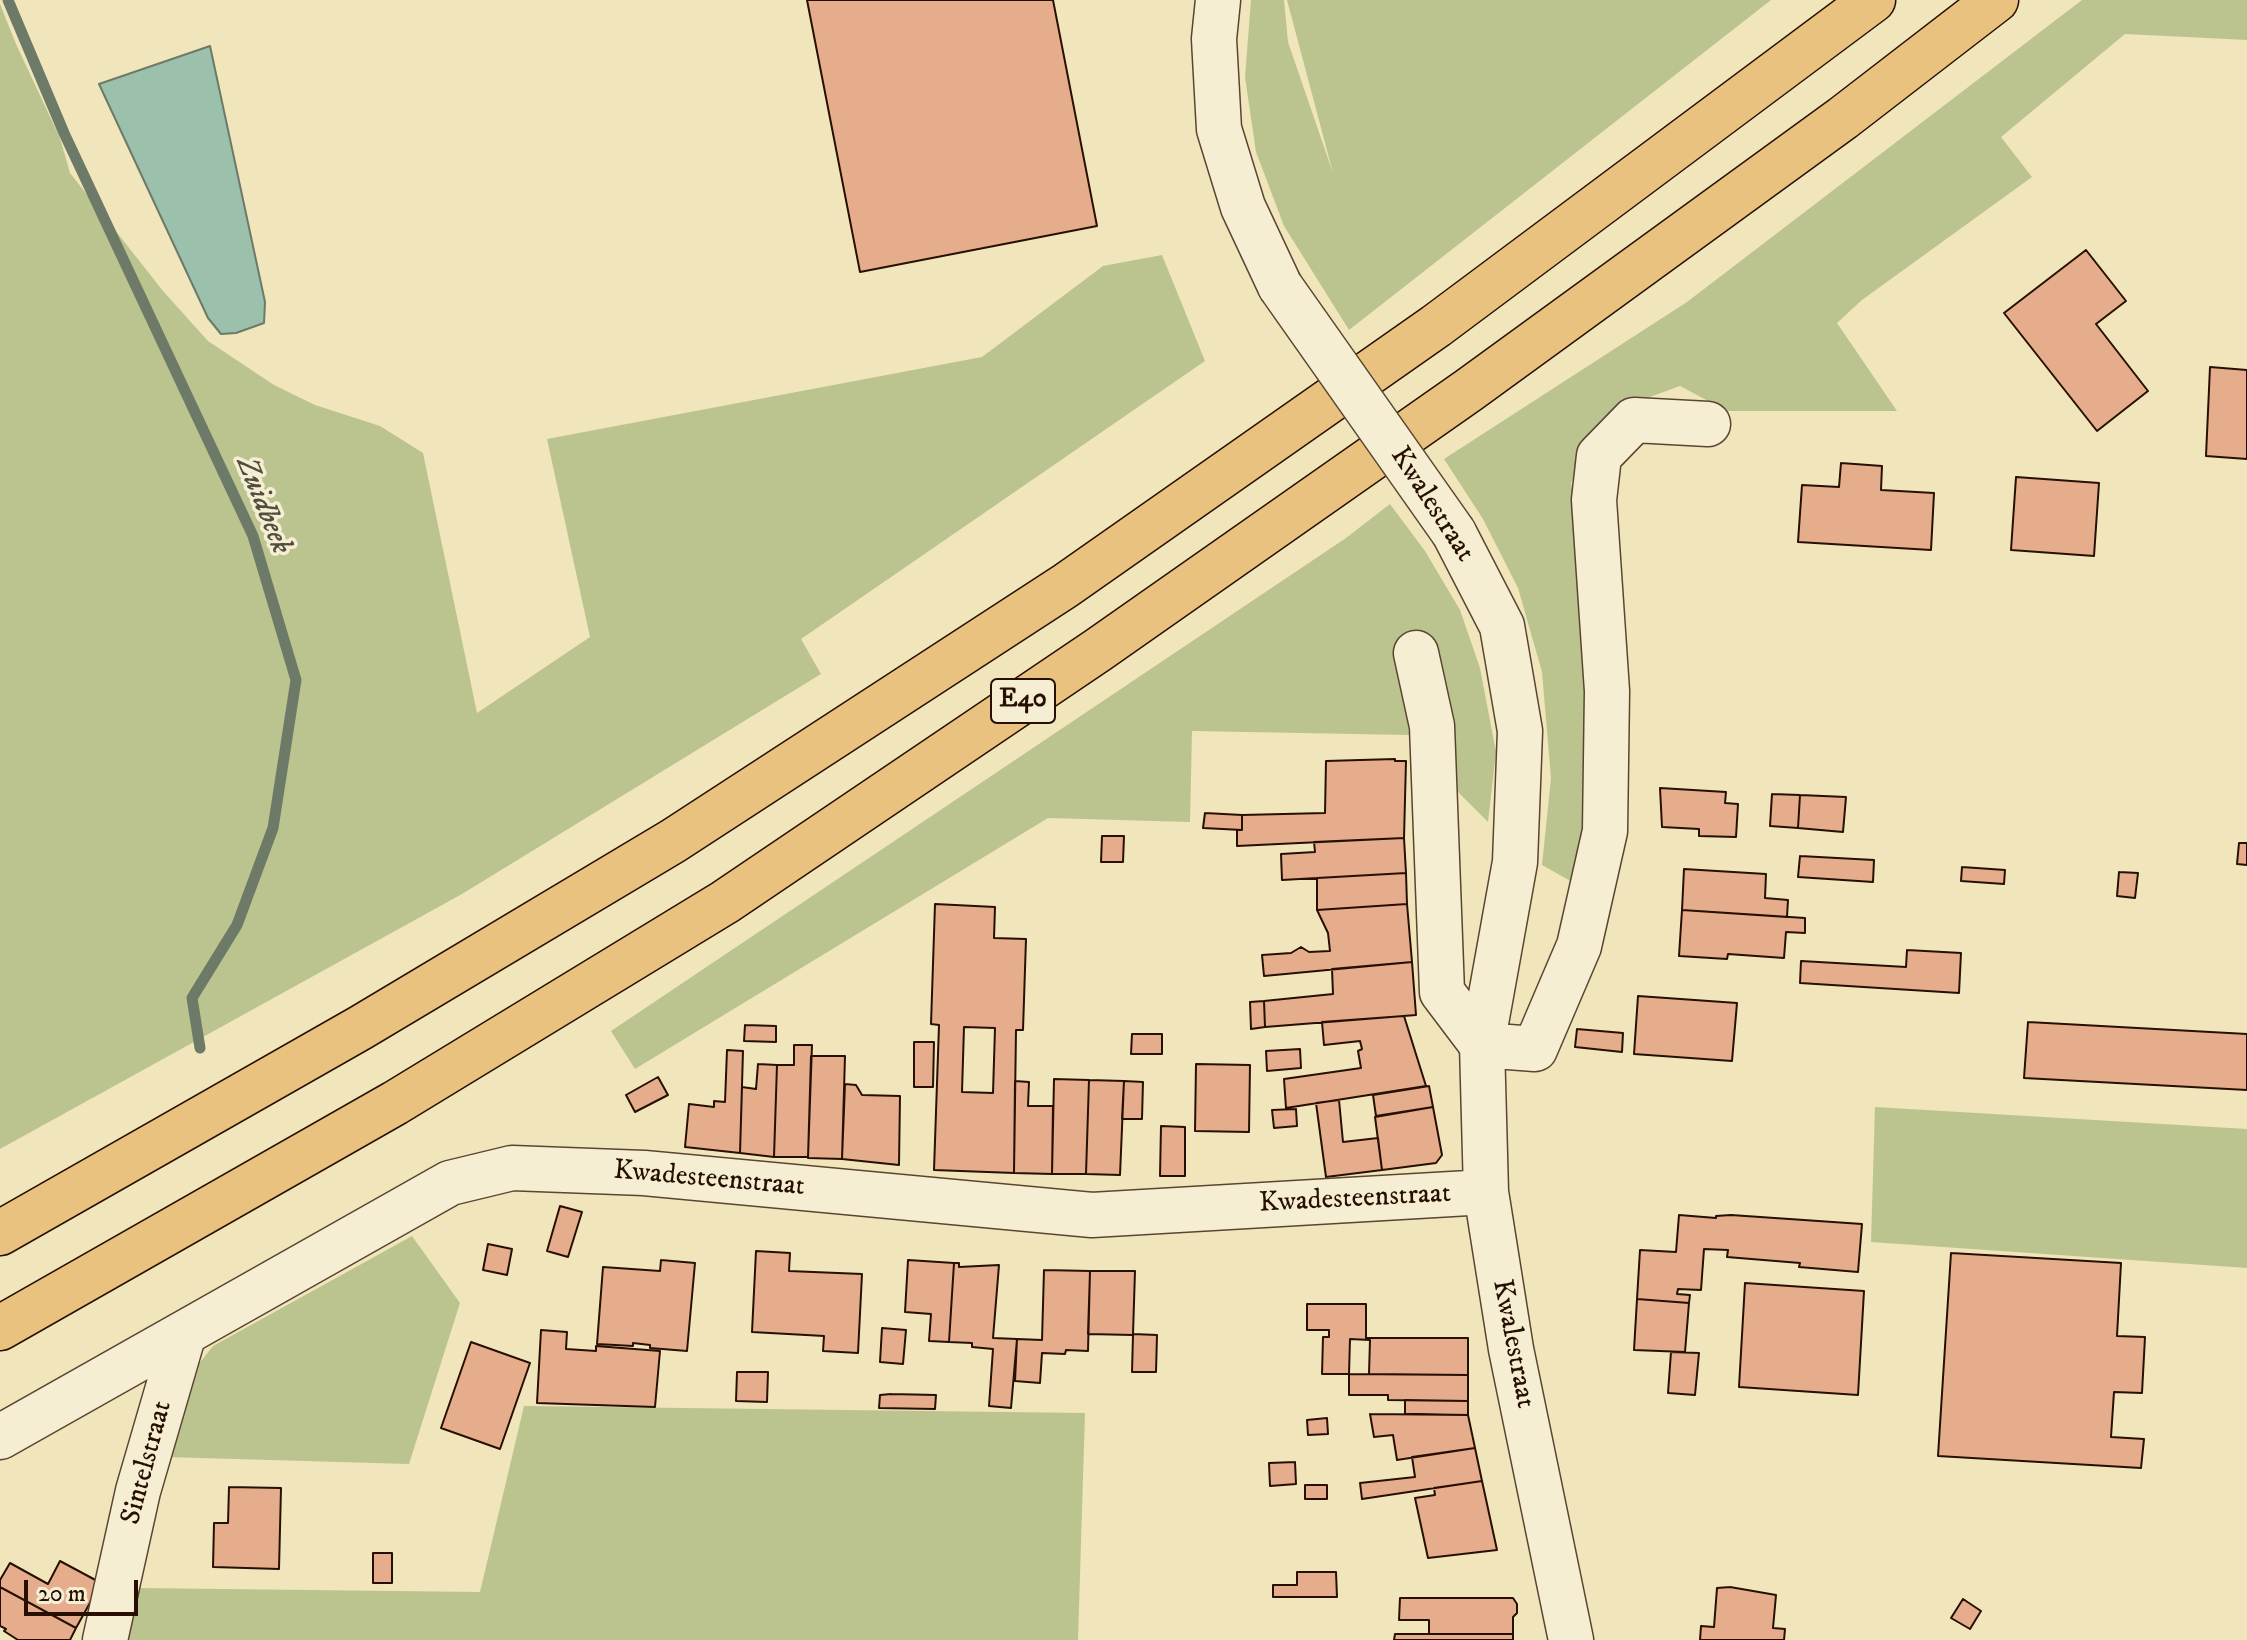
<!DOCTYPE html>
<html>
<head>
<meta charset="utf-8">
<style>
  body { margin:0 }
  #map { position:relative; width:2247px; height:1640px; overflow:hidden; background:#f1e5bc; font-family:"IM FELL DW Pica",serif }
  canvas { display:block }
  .scale { position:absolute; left:24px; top:1580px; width:114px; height:36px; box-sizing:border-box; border:4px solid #271003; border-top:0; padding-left:10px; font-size:24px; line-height:28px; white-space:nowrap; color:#271003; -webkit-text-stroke:6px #f6eed3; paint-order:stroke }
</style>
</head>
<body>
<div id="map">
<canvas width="2247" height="1640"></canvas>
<div class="scale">20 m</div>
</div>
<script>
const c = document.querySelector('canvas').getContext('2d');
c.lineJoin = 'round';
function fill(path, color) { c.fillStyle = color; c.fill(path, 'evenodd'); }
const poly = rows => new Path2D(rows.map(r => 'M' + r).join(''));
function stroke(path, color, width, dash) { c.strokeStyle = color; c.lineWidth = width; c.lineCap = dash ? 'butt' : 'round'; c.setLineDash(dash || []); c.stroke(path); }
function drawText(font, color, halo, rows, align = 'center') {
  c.font = font + ' "IM FELL DW Pica",serif'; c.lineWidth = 7; c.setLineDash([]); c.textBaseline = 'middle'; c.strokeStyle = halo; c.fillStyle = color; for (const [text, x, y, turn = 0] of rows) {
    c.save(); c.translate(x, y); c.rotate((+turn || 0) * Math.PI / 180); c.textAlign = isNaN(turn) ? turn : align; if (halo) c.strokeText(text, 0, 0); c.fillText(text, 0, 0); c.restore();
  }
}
const green = poly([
  [1251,0,1284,0,1288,42,1333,173,1287,0,1771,0,1349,330,1284,226,1256,152,1245,77],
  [2082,0,2247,0,2247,40,2125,34,2001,137,2032,177,1862,300,1837,323,1897,411,1727,411,1680,386,1628,405,1590,445,1571,483,1580,531,1592,803,1574,883,1542,865,1551,778,1542,672,1518,588,1483,519,1444,459,1687,302],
  [0,4,16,44,60,138,70,173,163,291,208,341,274,385,315,405,380,426,423,453,477,713,590,637,547,439,982,357,1103,266,1162,255,1205,361,801,639,821,674,462,894,0,1149],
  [1390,504,1425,551,1460,610,1480,668,1496,752,1488,822,1449,783,1397,650,1410,735,1192,731,1190,822,1048,818,635,1069,611,1031,1346,538],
  [1875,1107,2247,1129,2247,1268,1871,1242],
  [412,1236,460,1303,409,1464,165,1457,195,1369,213,1346],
  [524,1406,1085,1413,1078,1640,123,1640,136,1588,480,1592]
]);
const water = poly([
  [210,46,265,302,264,323,236,333,221,334,208,318,99,84,210,46]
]);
const stream = poly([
  [8,0,64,133,253,536,296,680,273,828,237,925,192,998,200,1048]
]);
const building = poly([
  [807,0,1053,0,1097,226,860,272,807,0],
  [2086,250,2126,301,2096,324,2148,391,2097,431,2004,313,2086,250],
  [2210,367,2247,370,2247,459,2206,456,2210,367],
  [1841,463,1882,466,1881,490,1934,493,1931,550,1798,542,1802,485,1839,487,1841,463],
  [2016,477,2099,483,2094,556,2011,550,2016,477],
  [1395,759,1395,761,1406,761,1404,838,1237,846,1237,830,1242,830,1242,815,1325,813,1326,761,1395,759],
  [1660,788,1726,792,1725,803,1738,804,1736,837,1699,836,1699,829,1662,827,1660,788],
  [1772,794,1800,795,1798,828,1770,826,1772,794],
  [1800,795,1846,797,1843,832,1798,828,1800,795],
  [1205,813,1242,815,1242,830,1203,828,1205,813],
  [1102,836,1124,836,1123,862,1101,862,1102,836],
  [1404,838,1406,873,1282,880,1281,854,1315,852,1314,842,1404,838],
  [2239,843,2247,843,2247,865,2237,864,2239,843],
  [1800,856,1874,860,1873,882,1798,877,1800,856],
  [1962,867,2005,870,2004,884,1961,881,1962,867],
  [1684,869,1766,874,1765,898,1788,900,1787,917,1682,910,1684,869],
  [2119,872,2138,873,2135,898,2117,896,2119,872],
  [1406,873,1407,904,1317,910,1317,878,1406,873],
  [935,904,995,907,994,938,1026,939,1023,1030,1016,1030,1014,1173,934,1170,939,1025,931,1024,935,904],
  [964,1027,995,1028,993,1093,962,1092,964,1027],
  [1407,904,1412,962,1264,976,1262,955,1291,953,1301,947,1309,952,1330,951,1328,933,1317,910,1407,904],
  [1682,910,1805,918,1805,933,1786,932,1784,958,1728,954,1727,959,1679,956,1682,910],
  [1907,950,1961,953,1959,993,1800,983,1801,961,1906,967,1907,950],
  [1412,962,1416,1015,1265,1027,1264,1001,1333,994,1332,969,1412,962],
  [1638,996,1737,1003,1732,1061,1634,1054,1638,996],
  [1264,1001,1265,1027,1251,1029,1250,1002,1264,1001],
  [1404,1016,1426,1086,1286,1108,1284,1079,1361,1068,1358,1051,1362,1049,1360,1041,1324,1045,1322,1022,1404,1016],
  [2028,1022,2247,1034,2247,1090,2024,1078,2028,1022],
  [745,1025,776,1026,776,1042,744,1041,745,1025],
  [1577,1029,1623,1033,1622,1052,1575,1047,1577,1029],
  [1132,1034,1162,1034,1162,1054,1131,1054,1132,1034],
  [914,1042,934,1042,933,1087,914,1087,914,1042],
  [794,1045,812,1045,808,1157,774,1157,777,1065,794,1065,794,1045],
  [1300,1049,1301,1068,1267,1071,1266,1051,1300,1049],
  [727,1050,743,1051,740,1153,685,1147,689,1104,714,1107,714,1101,725,1102,727,1050],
  [811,1056,845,1056,842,1159,808,1158,811,1056],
  [758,1064,777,1065,774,1157,740,1153,742,1087,756,1089,758,1064],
  [1196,1064,1250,1065,1249,1132,1195,1131,1196,1064],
  [658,1077,668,1095,635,1112,626,1095,658,1077],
  [1054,1079,1089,1080,1086,1174,1052,1174,1054,1079],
  [1089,1080,1124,1081,1120,1175,1086,1174,1089,1080],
  [1015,1081,1029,1082,1028,1106,1053,1106,1052,1174,1014,1173,1015,1081],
  [1124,1081,1143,1082,1142,1119,1122,1119,1124,1081],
  [845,1084,856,1085,862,1095,900,1096,899,1165,842,1159,845,1084],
  [1429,1086,1433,1107,1376,1116,1373,1095,1429,1086],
  [1339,1100,1343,1142,1378,1138,1382,1170,1326,1177,1316,1103,1339,1100],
  [1433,1107,1442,1155,1436,1163,1382,1170,1375,1117,1433,1107],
  [1296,1109,1297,1126,1274,1128,1272,1110,1296,1109],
  [1161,1126,1185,1127,1185,1176,1160,1176,1161,1126],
  [560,1206,582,1212,568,1257,547,1251,560,1206],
  [1679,1215,1716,1218,1716,1216,1731,1215,1862,1224,1858,1272,1799,1267,1800,1263,1727,1257,1728,1250,1704,1249,1701,1290,1678,1289,1677,1294,1690,1295,1689,1303,1637,1299,1640,1250,1676,1252,1679,1215],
  [488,1244,512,1249,507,1275,483,1270,488,1244],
  [756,1251,790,1253,789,1271,862,1274,858,1353,823,1351,824,1336,752,1332,756,1251],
  [1951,1253,2121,1263,2117,1336,2145,1337,2142,1393,2114,1392,2111,1437,2144,1439,2141,1468,1938,1456,1951,1253],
  [661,1260,695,1263,687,1351,650,1348,650,1345,633,1343,633,1346,597,1344,603,1267,660,1271,661,1260],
  [908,1260,954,1263,949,1342,929,1341,931,1314,905,1312,908,1260],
  [954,1263,959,1263,959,1267,999,1265,993,1338,1017,1339,1011,1408,989,1406,993,1349,972,1347,972,1343,949,1342,954,1263],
  [1044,1270,1090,1271,1088,1351,1066,1350,1065,1354,1042,1353,1040,1383,1015,1381,1017,1339,1042,1340,1044,1270],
  [1090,1271,1135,1271,1133,1334,1157,1335,1156,1372,1132,1372,1133,1335,1088,1334,1090,1271],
  [1745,1283,1864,1291,1858,1395,1739,1387,1745,1283],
  [1637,1299,1689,1303,1685,1352,1634,1350,1637,1299],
  [1307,1304,1366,1304,1366,1338,1468,1338,1468,1375,1369,1374,1370,1340,1350,1339,1349,1374,1322,1374,1323,1337,1329,1337,1329,1330,1307,1330,1307,1304],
  [882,1328,906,1330,903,1364,880,1362,882,1328],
  [541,1330,567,1332,566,1349,596,1351,596,1346,660,1351,655,1407,537,1403,541,1330],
  [471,1342,530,1363,500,1449,441,1428,471,1342],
  [1671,1352,1699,1353,1695,1395,1668,1393,1671,1352],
  [737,1372,768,1372,767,1402,736,1401,737,1372],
  [1349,1374,1468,1375,1468,1401,1388,1400,1388,1395,1349,1395,1349,1374],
  [891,1394,936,1395,935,1409,879,1408,880,1395,891,1394],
  [1405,1400,1468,1401,1468,1415,1405,1414,1405,1400],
  [1370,1414,1468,1415,1475,1448,1397,1460,1393,1435,1374,1437,1370,1414],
  [1327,1418,1328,1434,1308,1435,1307,1420,1327,1418],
  [1475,1448,1482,1481,1362,1499,1360,1483,1415,1477,1412,1457,1475,1448],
  [1295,1462,1296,1484,1270,1486,1269,1463,1295,1462],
  [1482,1481,1497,1550,1428,1558,1415,1498,1435,1495,1434,1488,1482,1481],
  [1305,1485,1327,1485,1327,1499,1305,1499,1305,1485],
  [229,1487,281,1488,279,1569,213,1567,214,1523,228,1523,229,1487],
  [373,1553,392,1553,392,1583,373,1583,373,1553],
  [60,1561,101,1583,76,1628,0,1587,0,1580,10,1563,48,1584,60,1561],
  [1297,1572,1336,1572,1337,1597,1273,1597,1273,1585,1297,1585,1297,1572],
  [0,1587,76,1628,70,1640,18,1640,4,1631,6,1629,0,1626,0,1587],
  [1730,1587,1776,1595,1773,1628,1785,1629,1784,1640,1700,1640,1701,1626,1714,1627,1717,1588,1730,1587],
  [1400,1598,1513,1598,1517,1604,1517,1613,1513,1617,1513,1634,1429,1634,1429,1620,1399,1620,1400,1598],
  [1963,1599,1981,1611,1970,1629,1951,1618,1963,1599],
  [1395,1634,1513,1634,1513,1640,1394,1640,1395,1634]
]);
const minor = poly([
  [1218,0,1214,39,1219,129,1243,207,1280,286],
  [1454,533,1502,626,1520,731,1515,862,1482,1045,1486,1192,1511,1349,1571,1640],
  [1416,653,1432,726,1442,992,1482,1045,1535,1049,1579,946,1605,831,1607,691,1594,500,1599,456,1634,420,1708,424],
  [0,1437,450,1183,512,1168,644,1173,1092,1215,1486,1192],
  [105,1640,138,1491,184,1333]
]);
const highway = poly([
  [0,1233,360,1028,673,841,1065,586,1436,326,1873,0],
  [0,1328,395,1103,725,902,1098,650,1469,390,1843,118,1996,0]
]);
const minorBridge = poly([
  [1280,286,1454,533]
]);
const shields = [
  [1023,701,64]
];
const shieldNames = [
  ["E40",1023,701]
];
const streetNames = [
  ["Kwalestraat",1431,505,57],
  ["Kwadesteenstraat",709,1180,5],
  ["Kwadesteenstraat",1355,1200,-3],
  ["Kwalestraat",1512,1344,79],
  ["Sintelstraat",148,1463,-75]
];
const waterNames = [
  ["Zuidbeek",262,506,68]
];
fill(green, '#bbc48f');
fill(water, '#9bc0ac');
stroke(water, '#6d7a68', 2);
stroke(stream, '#6d7a68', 11);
fill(building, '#e5ad8c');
stroke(building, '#271003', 2);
stroke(minor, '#5a4531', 47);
stroke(highway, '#271003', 47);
stroke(minor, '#f6eed3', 44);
stroke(highway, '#e8c27e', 44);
stroke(minorBridge, '#5a4531', 47, []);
stroke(minorBridge, '#f6eed3', 44);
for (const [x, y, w] of shields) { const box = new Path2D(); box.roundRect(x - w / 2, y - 22, w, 44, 6); c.fillStyle = '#f6eed3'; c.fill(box); stroke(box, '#271003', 2); }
drawText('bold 26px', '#271003', null, shieldNames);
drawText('28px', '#271003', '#f6eed3', streetNames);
drawText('italic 30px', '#504e3e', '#f6eed3', waterNames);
</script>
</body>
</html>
